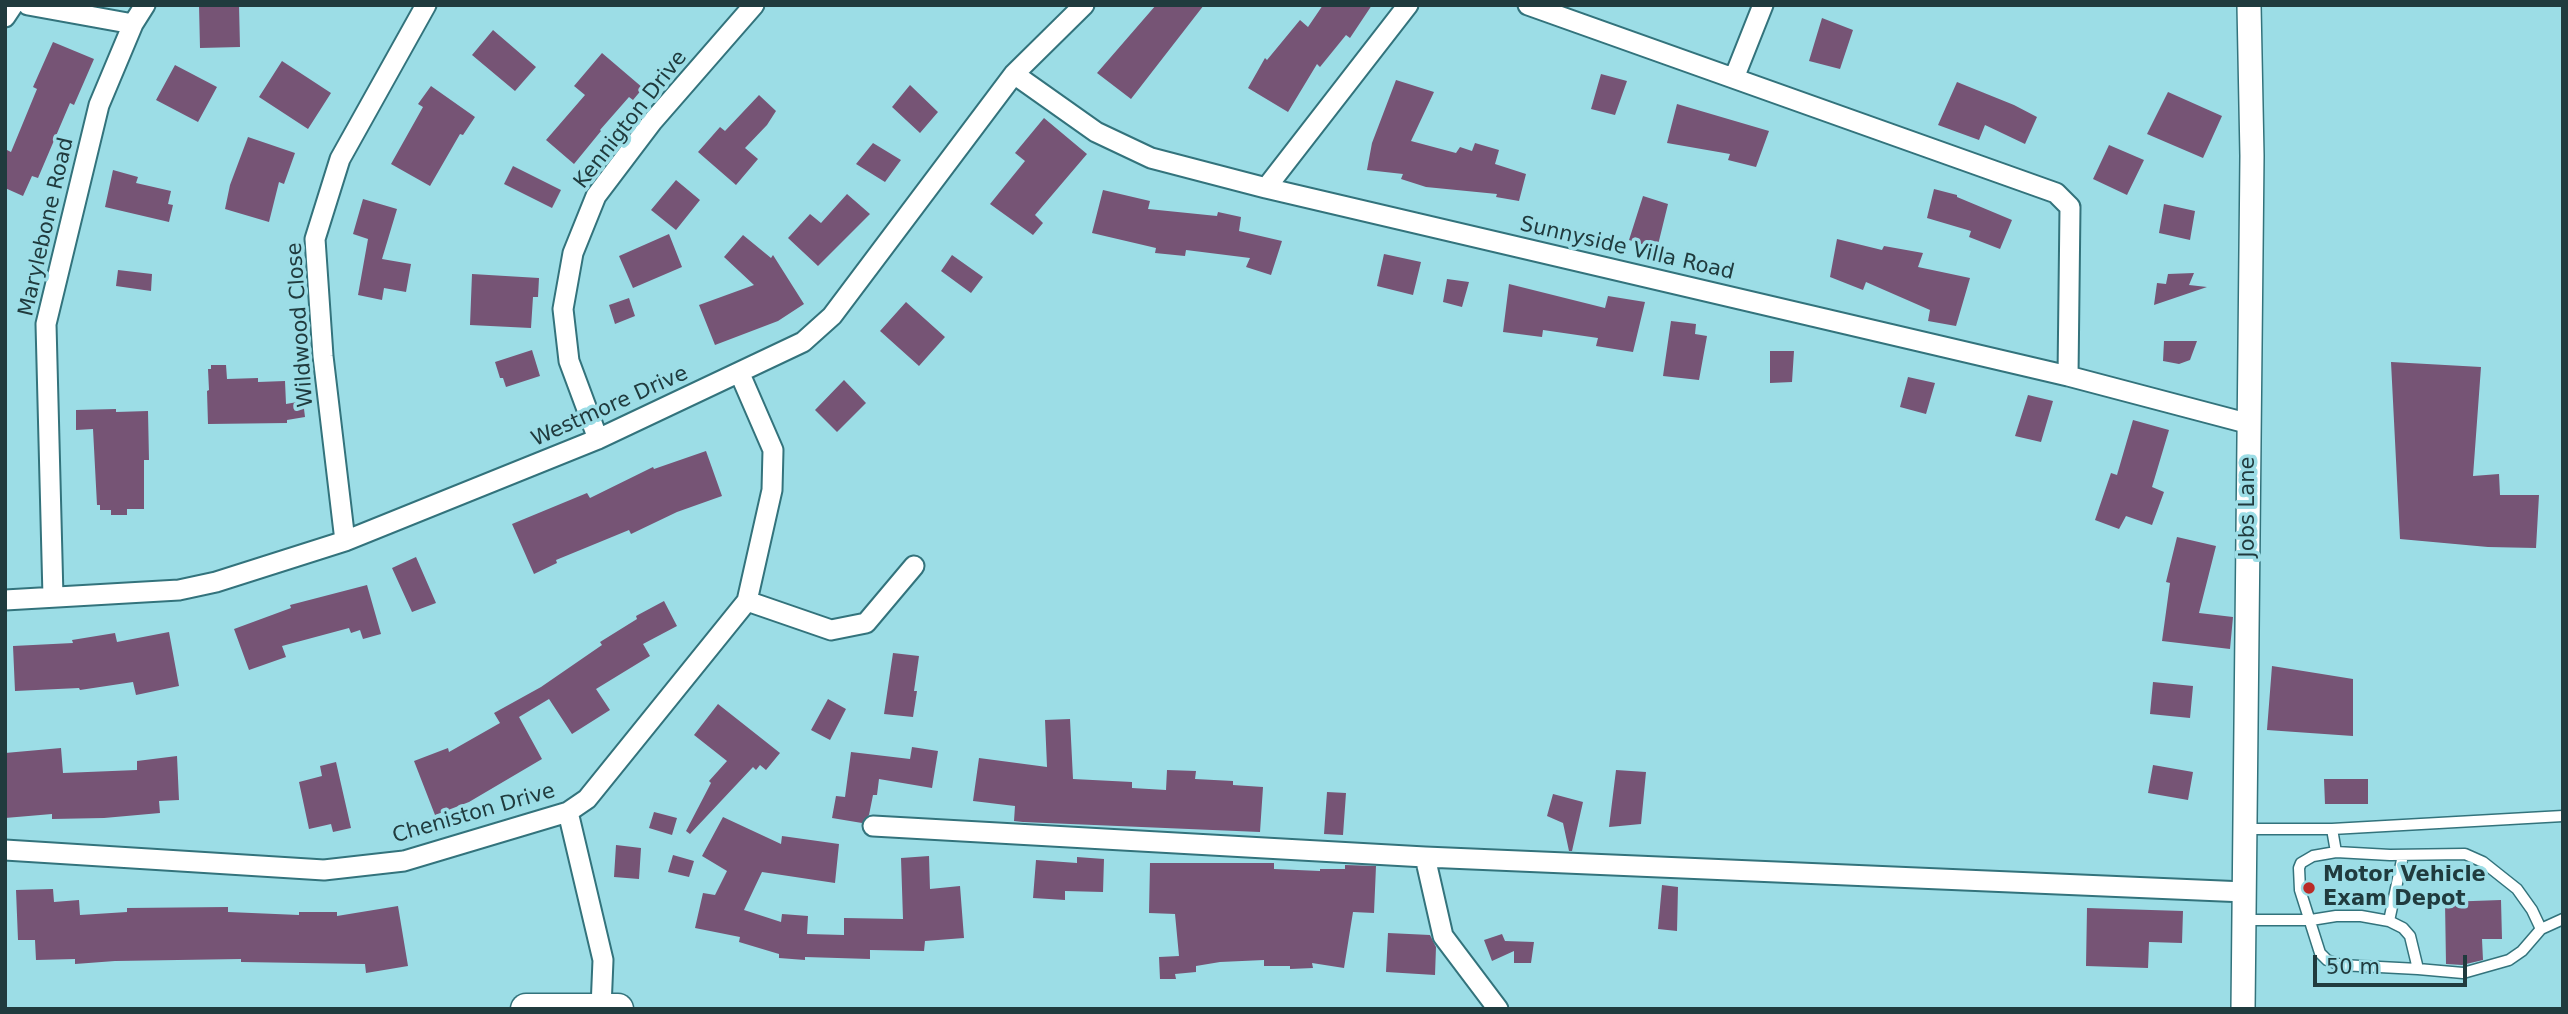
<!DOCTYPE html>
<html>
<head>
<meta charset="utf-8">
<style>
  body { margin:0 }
  #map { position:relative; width:2568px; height:1014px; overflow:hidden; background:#9cdde6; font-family:"DejaVu Sans",sans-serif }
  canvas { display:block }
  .frame { position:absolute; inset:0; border:7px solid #203b3e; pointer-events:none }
  .scale { position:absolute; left:2313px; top:955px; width:154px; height:32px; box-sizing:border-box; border:4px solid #203b3e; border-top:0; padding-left:9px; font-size:21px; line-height:24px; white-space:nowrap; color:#203b3e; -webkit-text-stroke:5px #9cdde6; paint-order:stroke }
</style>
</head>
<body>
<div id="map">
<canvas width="2568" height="1014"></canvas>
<div class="frame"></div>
<div class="scale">50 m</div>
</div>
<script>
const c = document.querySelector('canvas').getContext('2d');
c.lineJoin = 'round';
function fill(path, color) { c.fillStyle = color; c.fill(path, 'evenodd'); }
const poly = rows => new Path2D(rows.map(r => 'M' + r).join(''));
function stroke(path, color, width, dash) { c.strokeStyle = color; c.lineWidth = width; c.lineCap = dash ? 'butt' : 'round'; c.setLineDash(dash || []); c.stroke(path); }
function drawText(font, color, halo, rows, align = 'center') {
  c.font = font + ' "DejaVu Sans",sans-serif'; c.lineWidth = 7; c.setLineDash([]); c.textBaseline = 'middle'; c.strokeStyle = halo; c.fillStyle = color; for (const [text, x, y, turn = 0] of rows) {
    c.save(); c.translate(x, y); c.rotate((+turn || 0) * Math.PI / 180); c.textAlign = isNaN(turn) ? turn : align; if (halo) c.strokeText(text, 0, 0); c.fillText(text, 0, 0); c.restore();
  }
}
const building = poly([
  [199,5,239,5,240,47,200,48],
  [1156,5,1204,5,1131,99,1097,73],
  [1323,5,1372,5,1350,38,1346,35,1320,67,1317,64,1288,112,1248,88,1265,58,1267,60,1300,20,1308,27],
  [1822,18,1853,30,1840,69,1809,61],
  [493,30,536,67,515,91,472,55],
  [53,42,94,59,74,105,70,103,38,178,32,176,23,196,5,188,5,149,11,152,37,89,33,87],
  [602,53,643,88,633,100,629,97,600,130,601,131,574,164,546,140,585,95,574,86],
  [282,61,331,93,308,129,259,97],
  [175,65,217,87,198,122,156,100],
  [1601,74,1627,81,1615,115,1591,109],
  [1396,80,1434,92,1411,141,1456,153,1460,147,1472,151,1475,143,1499,150,1495,164,1526,174,1519,201,1496,197,1497,194,1426,187,1401,179,1403,174,1367,170,1372,143],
  [1957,82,2014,105,2037,117,2025,144,1985,125,1979,140,1938,125],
  [910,85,938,112,920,133,892,107],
  [431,86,475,117,463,135,460,134,430,186,391,164,423,107,418,104],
  [2168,92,2222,116,2203,158,2147,134],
  [759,95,776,111,767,125,745,148,758,159,736,185,698,152,720,127,725,131],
  [1677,104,1769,131,1756,167,1728,160,1730,154,1667,143],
  [1044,118,1087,154,1035,215,1043,223,1033,235,990,204,1025,161,1015,153],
  [248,137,295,153,284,184,279,182,269,222,225,209,230,185],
  [873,143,901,160,885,182,856,164],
  [2109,145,2144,160,2127,195,2093,179],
  [513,166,561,190,552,208,504,184],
  [113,170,138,177,136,183,171,191,168,204,173,205,169,222,105,207],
  [676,180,700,200,676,230,651,210],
  [1934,189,1957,195,1957,197,2012,220,2000,249,1969,237,1971,231,1927,218],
  [1103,190,1150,201,1148,209,1217,216,1218,212,1241,217,1239,231,1282,241,1271,275,1246,267,1250,258,1186,250,1185,256,1155,253,1156,248,1092,233],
  [847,194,870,214,818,266,788,238,810,214,821,223],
  [1643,196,1668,204,1657,249,1629,240],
  [363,199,397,209,382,259,411,264,406,292,384,288,382,300,358,295,368,239,353,234],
  [2164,204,2195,211,2190,240,2159,233],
  [669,234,682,267,633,288,619,256],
  [743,235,771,258,773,255,804,304,778,321,715,345,699,305,754,285,724,257],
  [1837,239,1882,250,1884,246,1923,253,1918,267,1970,278,1956,326,1928,321,1930,310,1866,282,1863,290,1830,277],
  [1384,254,1421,262,1413,295,1377,286],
  [952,255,983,277,971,293,941,271],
  [118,270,152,274,151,291,116,286],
  [2194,273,2189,285,2207,287,2154,305,2157,283,2166,284,2168,274],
  [472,274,539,278,538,297,533,297,531,328,470,325],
  [1447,279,1469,282,1462,307,1443,302],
  [1509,284,1605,308,1608,296,1645,302,1633,352,1596,346,1598,338,1543,330,1542,337,1503,332],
  [629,298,635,316,615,324,609,305],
  [906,302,945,337,919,366,880,331],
  [1671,321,1696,324,1695,334,1707,336,1699,380,1663,376],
  [2164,341,2197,341,2190,360,2179,364,2163,361],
  [532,350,540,376,506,387,503,378,500,378,495,362],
  [1770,351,1794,351,1792,382,1770,383],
  [2391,362,2481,367,2473,476,2499,474,2500,495,2539,495,2536,548,2488,547,2400,539],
  [211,365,226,365,227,379,258,378,258,382,285,381,286,404,303,401,305,417,287,420,287,423,208,424,207,391,209,390,208,369,211,369],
  [1908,377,1935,383,1926,414,1900,407],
  [844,380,866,403,837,432,815,410],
  [2028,395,2053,401,2041,442,2015,436],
  [116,409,116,412,148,411,149,460,144,460,144,509,127,509,127,515,111,515,111,510,100,510,100,505,97,505,93,429,76,430,76,410],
  [2133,420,2169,430,2152,487,2164,492,2152,525,2126,516,2119,529,2095,520,2111,473,2117,475],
  [706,451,722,496,677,512,631,534,629,530,556,560,557,563,534,574,512,524,587,493,590,498,653,467,654,469],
  [2177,537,2216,546,2199,613,2233,617,2230,649,2162,641,2170,583,2166,582],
  [416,557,436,603,412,612,392,568],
  [367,585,381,634,363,639,360,630,351,633,349,628,282,646,286,657,249,670,234,629,291,608,290,605],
  [664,601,677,626,643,644,650,656,596,689,610,710,572,734,549,699,519,717,542,759,469,802,435,815,414,761,448,748,449,752,500,723,494,713,541,687,602,645,600,642,637,619,636,616],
  [169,632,179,686,136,695,133,682,80,690,79,688,15,691,13,646,73,643,72,640,115,633,117,642],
  [893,653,919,656,914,691,917,691,913,717,884,714],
  [2272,666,2353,679,2353,736,2267,730],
  [2153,682,2193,686,2190,718,2150,714],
  [828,699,846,709,830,740,811,730],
  [718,704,780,753,766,770,760,765,756,770,753,767,690,834,686,831,711,783,709,781,727,761,694,735],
  [1070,719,1073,779,1132,782,1132,788,1166,790,1167,770,1196,771,1195,779,1233,781,1233,785,1263,787,1260,832,1023,822,1014,821,1015,806,973,801,979,758,1047,767,1045,720],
  [912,747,938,751,932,788,879,779,877,795,873,795,869,815,862,823,832,818,836,796,845,797,851,752,910,759],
  [61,748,63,773,137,770,137,761,177,756,179,800,159,801,160,813,104,818,52,819,52,814,5,818,5,753],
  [336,762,351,828,333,832,331,824,309,829,299,782,322,776,320,766],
  [2153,765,2193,772,2188,800,2148,793],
  [1616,770,1646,772,1641,824,1609,827],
  [2324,779,2368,779,2368,804,2325,804],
  [1327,792,1346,793,1343,835,1324,834],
  [1553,794,1583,802,1572,851,1569,851,1563,823,1547,816],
  [654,812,677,818,672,835,649,828],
  [723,817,781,844,782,836,839,844,835,883,762,872,744,910,781,922,782,914,808,916,807,934,844,935,844,918,903,919,901,858,929,856,930,889,960,886,964,938,925,941,924,951,870,950,870,959,805,957,805,960,779,958,779,954,739,942,740,937,695,928,703,893,715,895,727,871,702,856],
  [616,845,641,848,639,879,614,877],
  [673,855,694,861,689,877,668,872],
  [1077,857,1104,859,1103,892,1065,891,1065,900,1033,898,1036,860,1077,863],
  [1150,863,1274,863,1274,869,1320,871,1320,869,1345,869,1345,865,1376,866,1374,913,1353,912,1344,968,1312,963,1313,968,1290,969,1290,966,1264,966,1264,960,1220,962,1196,966,1196,972,1175,974,1176,979,1160,979,1159,957,1179,956,1175,914,1149,913],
  [1662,885,1678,887,1677,931,1658,929],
  [53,889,54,902,79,900,80,915,127,912,127,908,228,907,228,912,299,915,299,912,337,912,337,916,398,906,408,966,366,973,365,964,241,962,241,959,115,961,75,964,75,959,36,960,35,940,18,940,16,890],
  [2501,900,2502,939,2482,939,2483,960,2462,965,2446,964,2445,902],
  [2087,908,2183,911,2182,943,2149,942,2148,968,2086,966],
  [1388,933,1430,935,1436,947,1435,975,1386,972],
  [1502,934,1505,941,1534,942,1531,963,1514,963,1514,951,1492,961,1484,940]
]);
const service = poly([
  [2246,829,2332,829,2563,816],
  [2332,829,2336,852,2313,856,2301,863,2299,868,2300,890,2320,953,2327,960,2341,965,2418,969],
  [2336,852,2390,855,2465,854,2483,862,2517,889,2532,910,2541,929],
  [2245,920,2311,920,2336,916,2361,916,2389,921,2403,928,2410,936,2418,969,2463,973,2509,960,2522,951,2541,929,2563,919],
  [2389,921,2403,855]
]);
const minor = poly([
  [28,5,133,24],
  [1528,5,2056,193,2070,207,2068,376],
  [5,17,13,5],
  [1014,74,1096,132,1151,158,1266,188,2068,376,2250,424],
  [1734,78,1763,5],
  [1266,188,1408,5],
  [598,439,569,361,563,309,573,253,596,196,652,122,754,5],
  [345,541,323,356,315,239,340,159,426,5],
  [53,597,46,324,99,105,133,24,145,5],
  [5,600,179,590,216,582,345,541,598,439,803,342,832,316,1014,74,1084,5],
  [747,601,831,630,866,623,914,566],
  [568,812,603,960,601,1008],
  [873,826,1425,857,2245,892],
  [5,850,324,870,404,861,568,812,587,799,747,601,772,490,773,450,740,374],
  [1425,857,1443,936,1498,1009]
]);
const tertiary = poly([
  [2243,1009,2252,156,2249,5]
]);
const primary = poly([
  [526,1009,618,1009]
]);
const markers = [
  [2309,888,7,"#ba2b28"]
];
const streetNames = [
  ["Kennigton Drive",631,120,-52],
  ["Marylebone Road",47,227,-77],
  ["Sunnyside Villa Road",1627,249,13],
  ["Wildwood Close",301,325,-94],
  ["Westmore Drive",610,407,-24],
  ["Jobs Lane",2249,507,-90],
  ["Cheniston Drive",474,814,-16]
];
const poiNames = [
  ["Motor Vehicle",2323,876],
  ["Exam Depot",2323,900]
];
fill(building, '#765475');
stroke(service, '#33737c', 13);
stroke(minor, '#33737c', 23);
stroke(tertiary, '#33737c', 26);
stroke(primary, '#33737c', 33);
stroke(service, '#fff', 10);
stroke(minor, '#fff', 19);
stroke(tertiary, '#fff', 23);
stroke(primary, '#fff', 30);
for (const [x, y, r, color] of markers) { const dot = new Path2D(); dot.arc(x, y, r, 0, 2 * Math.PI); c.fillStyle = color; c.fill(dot); stroke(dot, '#9cdde6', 2.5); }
drawText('21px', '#203b3e', '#9cdde6', streetNames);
drawText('bold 21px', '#203b3e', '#9cdde6', poiNames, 'left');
</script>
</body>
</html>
